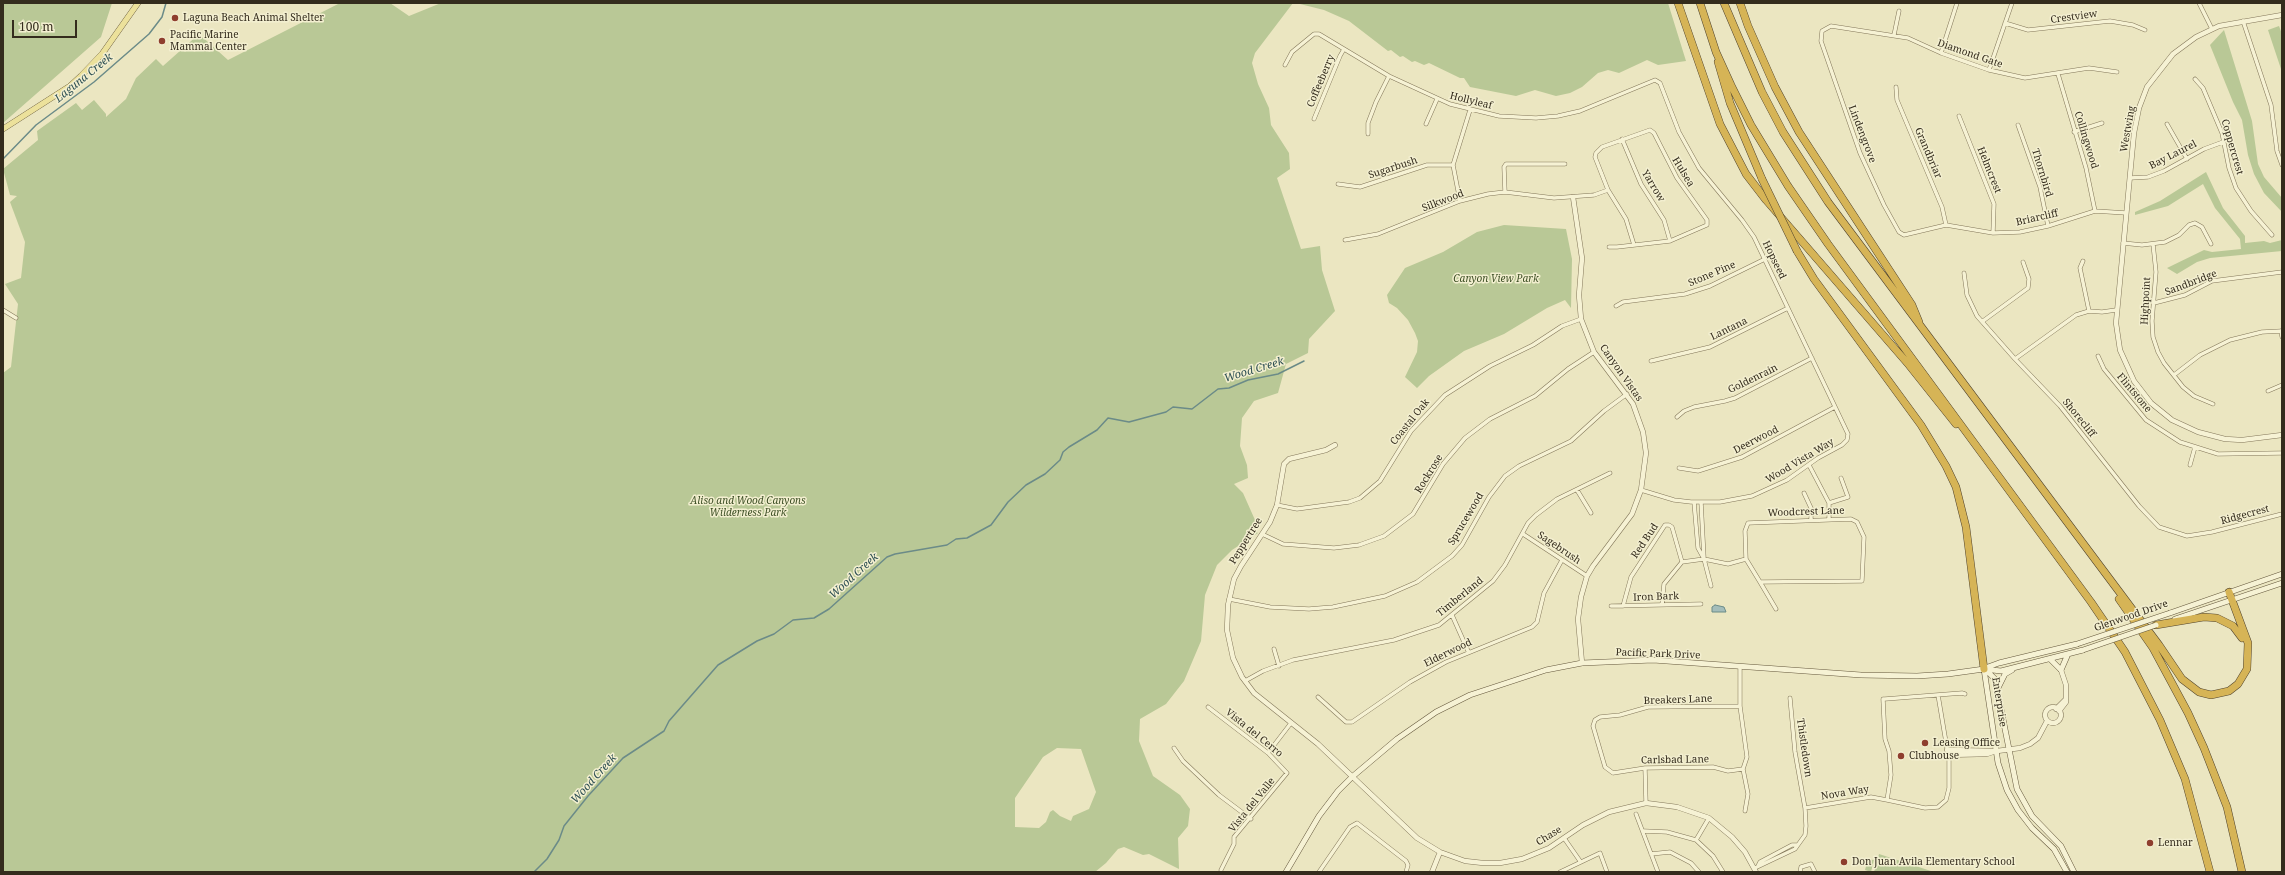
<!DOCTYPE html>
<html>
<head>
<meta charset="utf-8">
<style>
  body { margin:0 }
  #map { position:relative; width:2285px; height:875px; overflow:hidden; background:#ebe6c1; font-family:"Noto Serif",serif }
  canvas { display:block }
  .frame { position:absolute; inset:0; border:4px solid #342c1d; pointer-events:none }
  .scale { position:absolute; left:12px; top:20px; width:65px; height:18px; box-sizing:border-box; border:2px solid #342c1d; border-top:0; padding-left:5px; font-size:12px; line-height:14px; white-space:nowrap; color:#342c1d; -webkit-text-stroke:3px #f3efd0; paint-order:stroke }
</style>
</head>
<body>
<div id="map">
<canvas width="2285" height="875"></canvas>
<div class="frame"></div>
<div class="scale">100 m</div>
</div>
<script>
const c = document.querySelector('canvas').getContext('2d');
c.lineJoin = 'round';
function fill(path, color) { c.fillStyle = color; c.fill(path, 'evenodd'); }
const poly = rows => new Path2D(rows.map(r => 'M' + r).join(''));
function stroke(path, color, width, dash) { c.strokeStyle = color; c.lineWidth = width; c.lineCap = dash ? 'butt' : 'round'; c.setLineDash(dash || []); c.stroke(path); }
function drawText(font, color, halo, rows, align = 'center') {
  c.font = font + ' "Noto Serif",serif'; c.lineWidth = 3; c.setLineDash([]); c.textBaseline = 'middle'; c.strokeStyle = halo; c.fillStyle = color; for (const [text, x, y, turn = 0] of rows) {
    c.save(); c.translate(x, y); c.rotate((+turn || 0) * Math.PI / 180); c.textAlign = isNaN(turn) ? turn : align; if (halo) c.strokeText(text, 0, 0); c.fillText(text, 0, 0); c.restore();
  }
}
const green = poly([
  [3,3,112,3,101,37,3,123],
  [340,3,390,3,409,16,441,3,1293,3,1255,53,1252,63,1258,84,1269,108,1271,125,1289,153,1290,169,1277,178,1301,249,1320,246,1322,270,1335,311,1309,339,1308,353,1286,364,1278,393,1254,401,1242,418,1240,446,1247,465,1248,478,1234,484,1243,493,1255,520,1256,532,1258,533,1232,550,1217,565,1205,595,1201,641,1184,681,1166,704,1140,719,1139,741,1153,776,1180,795,1190,809,1188,826,1178,838,1179,869,1149,854,1143,855,1124,847,1118,849,1106,863,1095,872,3,872,3,373,11,367,18,304,5,284,21,278,25,242,10,202,17,196,10,195,3,169,38,140,37,131,76,103,82,110,94,100,106,114,106,117,126,99,136,78,156,59,163,66,199,34,228,60],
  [1057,748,1081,749,1096,792,1089,809,1073,816,1071,821,1060,816,1053,810,1050,812,1046,822,1039,828,1015,827,1015,798,1043,757],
  [1296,3,1668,3,1686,61,1658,65,1647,60,1619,73,1608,70,1598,73,1582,87,1570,93,1556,96,1535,90,1516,96,1470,87,1464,78,1460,78,1429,63,1424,65,1415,61,1412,62,1403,56,1400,57,1391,50,1388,51,1349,21,1324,10],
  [2279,26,2282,34,2282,72,2268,30],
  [2224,30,2252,121,2258,164,2264,177,2282,198,2282,212,2264,193,2254,174,2248,155,2242,120,2233,102,2210,45],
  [2206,172,2223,208,2245,236,2245,243,2264,241,2270,243,2282,240,2282,251,2210,258,2197,262,2177,274,2167,268,2204,250,2212,252,2241,249,2240,239,2215,208,2203,184,2168,206,2135,215,2135,212,2160,201],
  [1504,225,1566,229,1572,259,1571,308,1565,300,1547,308,1504,334,1464,351,1429,376,1417,388,1405,377,1417,352,1418,341,1415,333,1408,320,1397,308,1389,303,1387,295,1405,268,1443,252,1477,232],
  [1879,854,1934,872,1874,872],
  [1868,859,1874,860,1871,872,1865,870]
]);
const water = poly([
  [1715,605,1724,607,1726,612,1712,612,1712,607,1715,605]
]);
const stream = poly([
  [3,159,36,125,94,82,149,34,162,17,166,3],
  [534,872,547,859,559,840,564,826,588,796,623,758,664,731,669,721,718,665,757,641,774,634,793,620,814,618,829,609,887,557,895,554,947,545,956,539,967,538,991,525,1008,502,1026,485,1045,474,1060,460,1063,452,1069,447,1097,430,1108,418,1129,422,1166,412,1173,407,1192,409,1218,389,1229,388,1248,380,1278,374,1304,361]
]);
const minor = poly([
  [2199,3,2212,29],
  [2243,21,2271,105,2277,151,2282,165],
  [2005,23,2028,30,2110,21,2133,25,2145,30],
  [1894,35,1899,11],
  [1941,53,1957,3],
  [1285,65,1292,52,1314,34,1319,34,1389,76,1450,104,1499,116,1536,118,1558,116,1580,111,1655,80,1660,83,1679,132,1699,168,1742,220,1754,237,1848,434,1847,440,1842,445,1818,458,1787,480,1752,496,1720,502,1691,502,1674,500,1641,490],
  [1989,70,2012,3],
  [2117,72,2089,68,2025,78,1989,70,1941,53,1908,38,1831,26,1822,31,1821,41,1860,153,1884,205,1899,232,1904,235,1946,225,1993,233,2020,232,2048,226,2095,211,2126,213],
  [2058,74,2086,168,2095,211],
  [2195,79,2203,88,2222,133,2229,168,2236,188,2251,211,2272,235],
  [1896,87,1897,100,1942,207,1946,225],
  [1959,116,1994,204,1993,233],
  [1314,119,1340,56,1344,49],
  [1426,124,1437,99],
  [2167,124,2187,159],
  [2018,125,2040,187,2048,226],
  [2074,132,2102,123],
  [1368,134,1368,123,1376,102,1389,76],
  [1622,139,1641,184,1664,220,1670,241],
  [2130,178,2148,177,2164,171,2204,149,2223,142],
  [1338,184,1360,187,1427,165,1453,165],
  [1505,192,1504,167,1506,164,1565,164],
  [1460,201,1453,165,1470,110],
  [1345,240,1378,234,1460,201,1488,194,1505,192,1554,198,1594,195,1608,190],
  [2123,243,2142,245,2165,242,2179,235,2189,225,2195,223,2202,227,2211,244],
  [2153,244,2156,272,2152,321,2153,337,2158,352,2164,363,2183,387,2194,396,2213,404],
  [1609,247,1617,247,1670,241,1707,225,1707,220,1677,178,1654,133,1650,130,1602,147,1596,153,1595,157,1608,190,1626,219,1634,245],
  [2083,261,2080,268,2089,311],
  [1964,273,1967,295,1977,316,2015,359,2060,406,2139,506,2159,527,2187,536,2212,532,2282,514],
  [2154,303,2185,295,2212,281,2282,272],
  [1616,306,1623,302,1685,294,1710,286,1765,259],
  [3,310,16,318],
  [1983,321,2028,288,2029,279,2023,262],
  [2281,331,2282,337],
  [2098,356,2104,369,2113,380,2146,420,2180,442,2218,454,2282,453],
  [2015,359,2076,315,2089,311,2102,312,2116,310],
  [1651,361,1710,347,1788,308],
  [2174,375,2200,355,2230,340,2262,332,2282,331],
  [2268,391,2282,385],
  [1677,417,1684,411,1694,407,1725,401,1735,398,1812,358],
  [1809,465,1829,503,1829,519],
  [2190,465,2195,447],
  [1679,468,1698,471,1742,457,1835,407],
  [1577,490,1591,513],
  [1804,493,1811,508,1811,519],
  [1694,502,1698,548,1704,559,1711,586],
  [1701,502,1704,558],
  [1829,503,1848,497,1841,478],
  [1277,505,1297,509,1349,502,1360,498,1380,481,1411,431,1445,395,1490,366,1533,345,1562,326,1581,319],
  [1262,534,1283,544,1334,548,1359,545,1384,536,1413,514,1443,464,1465,438,1490,419,1535,396,1568,369,1594,352],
  [1523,534,1587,576],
  [1760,582,1776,609],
  [1229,599,1270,607,1309,609,1333,607,1385,596,1417,582,1452,556,1462,545,1489,497,1505,476,1519,466,1571,441,1604,411,1627,394],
  [1662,605,1664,584,1682,562,1704,559,1728,564,1746,559,1745,531,1748,523,1851,519,1857,522,1864,537,1862,581,1760,582,1746,559],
  [1611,606,1701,604],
  [1623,606,1631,577,1665,525,1669,525,1672,527,1682,562],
  [1452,615,1468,651],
  [1274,649,1279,666],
  [1740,667,1740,706,1747,757,1743,769,1748,794,1745,811],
  [1245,681,1263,671,1293,660,1394,640,1439,625,1493,581,1505,565,1528,523,1536,515,1557,499,1610,473],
  [1938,695,1949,760,1949,788,1946,800,1938,807,1925,808,1887,800,1891,775,1889,751,1885,739,1883,699,1885,699,1962,693,1965,694],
  [1318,697,1346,722,1352,722,1410,682,1446,662,1532,627,1537,622,1544,593,1562,560],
  [1740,706,1648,707,1620,715,1600,717,1595,720,1593,726,1605,767,1613,773,1645,768,1713,767,1728,771,1743,769],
  [1208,707,1268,753,1287,773,1234,837,1234,844,1221,870],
  [1174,748,1183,761,1219,795,1251,819],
  [1268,753,1291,723],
  [1645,768,1646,803],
  [1805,808,1871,797,1887,800],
  [1636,814,1658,872],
  [1644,831,1667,832,1696,840,1713,856,1723,872],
  [1564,838,1580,861],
  [1696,840,1709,818],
  [1651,854,1670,852,1691,863,1699,872],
  [1758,866,1760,862,1792,845,1797,845],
  [1755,868,1795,849,1805,835,1806,826,1805,808,1795,752,1790,698],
  [1319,872,1350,827,1357,823,1406,861,1408,865,1406,872],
  [1560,872,1600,853,1607,872],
  [1800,872,1801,867,1811,864,1815,872]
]);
const tertiary = poly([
  [2282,15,2219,26,2196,37,2173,54,2147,87,2139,108,2134,133,2116,323,2120,350,2134,381,2151,403,2172,420,2198,432,2225,439,2242,440,2282,435],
  [1573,197,1582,258,1579,295,1581,319,1594,352,1633,404,1643,432,1646,453,1641,490,1632,514,1593,566,1587,576,1581,597,1578,619,1582,663],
  [1335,445,1326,450,1289,459,1284,464,1277,505,1270,522,1241,566,1234,579,1228,605,1227,630,1233,658,1242,677,1254,693,1318,744,1417,838,1440,852,1465,861,1483,863,1500,863,1522,859,1549,848,1583,825,1609,812,1646,803,1677,807,1709,818,1732,837,1745,852,1756,872],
  '2045 715a8 8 0 1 1 16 0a8 8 0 1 1-16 0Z',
  [2056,709,2066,699],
  [2059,711,2066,702,2066,685,2061,670],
  [1947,750,1997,751,2020,748,2030,744,2038,738,2047,721],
  [1948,755,1987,754,1996,751],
  [1432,872,1440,852]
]);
const secondary = poly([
  [2170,613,2282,574],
  [2175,619,2282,583],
  [2050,659,2061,670],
  [1985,668,1999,663,2077,644],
  [1984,669,1998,763,2007,790,2018,810,2032,828,2054,849,2067,872],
  [1985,669,1995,679,2017,789,2032,816,2061,846,2074,872],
  [2061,670,2068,654],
  [1998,688,2005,674,2012,670],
  [1286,872,1319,816,1338,791,1352,777,1397,739,1436,712,1470,695,1546,670,1582,663,1653,660,1861,675,1917,676,1948,674,1984,669,2001,671,2083,650]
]);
const primary = poly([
  [3,129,70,86,81,76,102,54,138,3]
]);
const motorway = poly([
  [1678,3,1720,124,1746,174,1766,200,1909,365,1956,424],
  [1700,3,1716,52,1731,85,1751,125,1788,186,1828,244,2091,602,2125,652,2160,720,2185,779,2210,872],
  [1724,3,1762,92,1783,132,1828,202,2159,645,2182,679,2199,692,2211,695,2229,691,2238,684,2247,669,2248,643,2229,592],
  [1740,3,1748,26,1775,87,1799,132,1912,305,1919,322],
  [1718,62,1730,103,1762,179],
  [1797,251,1814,279,1921,425,1946,466,1956,487,1966,527,1984,669],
  [2119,599,2153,648,2188,713,2204,748,2227,807,2242,872],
  [2156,625,2204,617,2217,618,2233,626,2242,638]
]);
const secondaryBridge = poly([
  [2077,644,2170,613],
  [2083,650,2156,625]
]);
const motorwayBridge = poly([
  [1762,179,1797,251]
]);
const markers = [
  [175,18,4,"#8e3e2e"],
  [162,41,4,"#8e3e2e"],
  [1925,743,4,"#8e3e2e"],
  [1901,756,4,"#8e3e2e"],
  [2150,843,4,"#8e3e2e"],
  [1844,862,4,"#8e3e2e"]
];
const streetNames = [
  ["Crestview",2074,17,-8],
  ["Diamond Gate",1970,54,19],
  ["Coffeeberry",1321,81,-67],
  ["Hollyleaf",1471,101,14],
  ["Westwing",2128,129,-80],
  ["Lindengrove",1862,134,69],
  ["Collingwood",2086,140,73],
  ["Coppercrest",2232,147,74],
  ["Grandbriar",1928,153,67],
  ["Bay Laurel",2173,155,-27],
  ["Sugarbush",1393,168,-18],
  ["Helmcrest",1989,170,68],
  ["Hulsea",1683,172,59],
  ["Thornbird",2042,173,73],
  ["Yarrow",1653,186,59],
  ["Silkwood",1443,201,-21],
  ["Briarcliff",2037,218,-13],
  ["Hopseed",1774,260,64],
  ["Stone Pine",1712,274,-23],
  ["Sandbridge",2191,283,-21],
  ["Highpoint",2146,301,-87],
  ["Lantana",1729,329,-26],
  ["Canyon Vistas",1621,373,55],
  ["Goldenrain",1753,379,-26],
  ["Flintstone",2134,393,50],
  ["Shorecliff",2079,418,51],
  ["Coastal Oak",1410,422,-51],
  ["Deerwood",1756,440,-27],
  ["Wood Vista Way",1800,461,-31],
  ["Rockrose",1429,474,-58],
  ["Woodcrest Lane",1806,512,-2],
  ["Ridgecrest",2245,515,-15],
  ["Sprucewood",1466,519,-59],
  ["Peppertree",1246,541,-58],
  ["Red Bud",1645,541,-56],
  ["Sagebrush",1559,548,34],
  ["Timberland",1460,597,-39],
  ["Iron Bark",1656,597,-2],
  ["Glenwood Drive",2131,616,-19],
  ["Elderwood",1448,653,-26],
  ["Pacific Park Drive",1658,654,2],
  ["Breakers Lane",1678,700,-2],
  ["Enterprise",1999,702,81],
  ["Vista del Cerro",1254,733,39],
  ["Thistledown",1804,748,82],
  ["Carlsbad Lane",1675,760,-1],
  ["Nova Way",1845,793,-9],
  ["Vista del Valle",1252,805,-51],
  ["Chase",1549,836,-31]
];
const poiNames = [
  ["Laguna Beach Animal Shelter",183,18],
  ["Pacific Marine",170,35],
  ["Mammal Center",170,47],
  ["Leasing Office",1933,743],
  ["Clubhouse",1909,756],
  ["Lennar",2158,843],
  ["Don Juan Avila Elementary School",1852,862]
];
const parkNames = [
  ["Canyon View Park",1496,279],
  ["Aliso and Wood Canyons",748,501],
  ["Wilderness Park",748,513]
];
const waterNames = [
  ["Laguna Creek",84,78,-39],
  ["Wood Creek",1254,370,-17],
  ["Wood Creek",854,576,-42],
  ["Wood Creek",594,779,-48]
];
fill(green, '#b9c896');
fill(water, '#a4bdba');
stroke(water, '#6b8b88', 1);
stroke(stream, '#6b8b88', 1.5);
stroke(minor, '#83775a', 4.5);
stroke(tertiary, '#83775a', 5.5);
stroke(secondary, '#65583d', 6);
stroke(primary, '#51442e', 6);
stroke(motorway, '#51442e', 8);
stroke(minor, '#f6f2d4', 3.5);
stroke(tertiary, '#f6f2d4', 4.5);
stroke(secondary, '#f6f2d4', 5);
stroke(primary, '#ece19b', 5.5);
stroke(motorway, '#d6b456', 7);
stroke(secondaryBridge, '#65583d', 6, []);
stroke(motorwayBridge, '#51442e', 8, []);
stroke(secondaryBridge, '#f6f2d4', 5);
stroke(motorwayBridge, '#d6b456', 7);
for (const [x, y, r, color] of markers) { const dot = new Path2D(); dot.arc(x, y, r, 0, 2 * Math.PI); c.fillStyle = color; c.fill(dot); stroke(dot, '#f3efd0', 1.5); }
drawText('10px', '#342c1d', '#f3efd0', streetNames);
drawText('10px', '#342c1d', '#f3efd0', poiNames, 'left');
drawText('italic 10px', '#3d4f25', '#f3efd0', parkNames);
drawText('italic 11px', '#2d4f53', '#f3efd0', waterNames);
</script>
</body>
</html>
